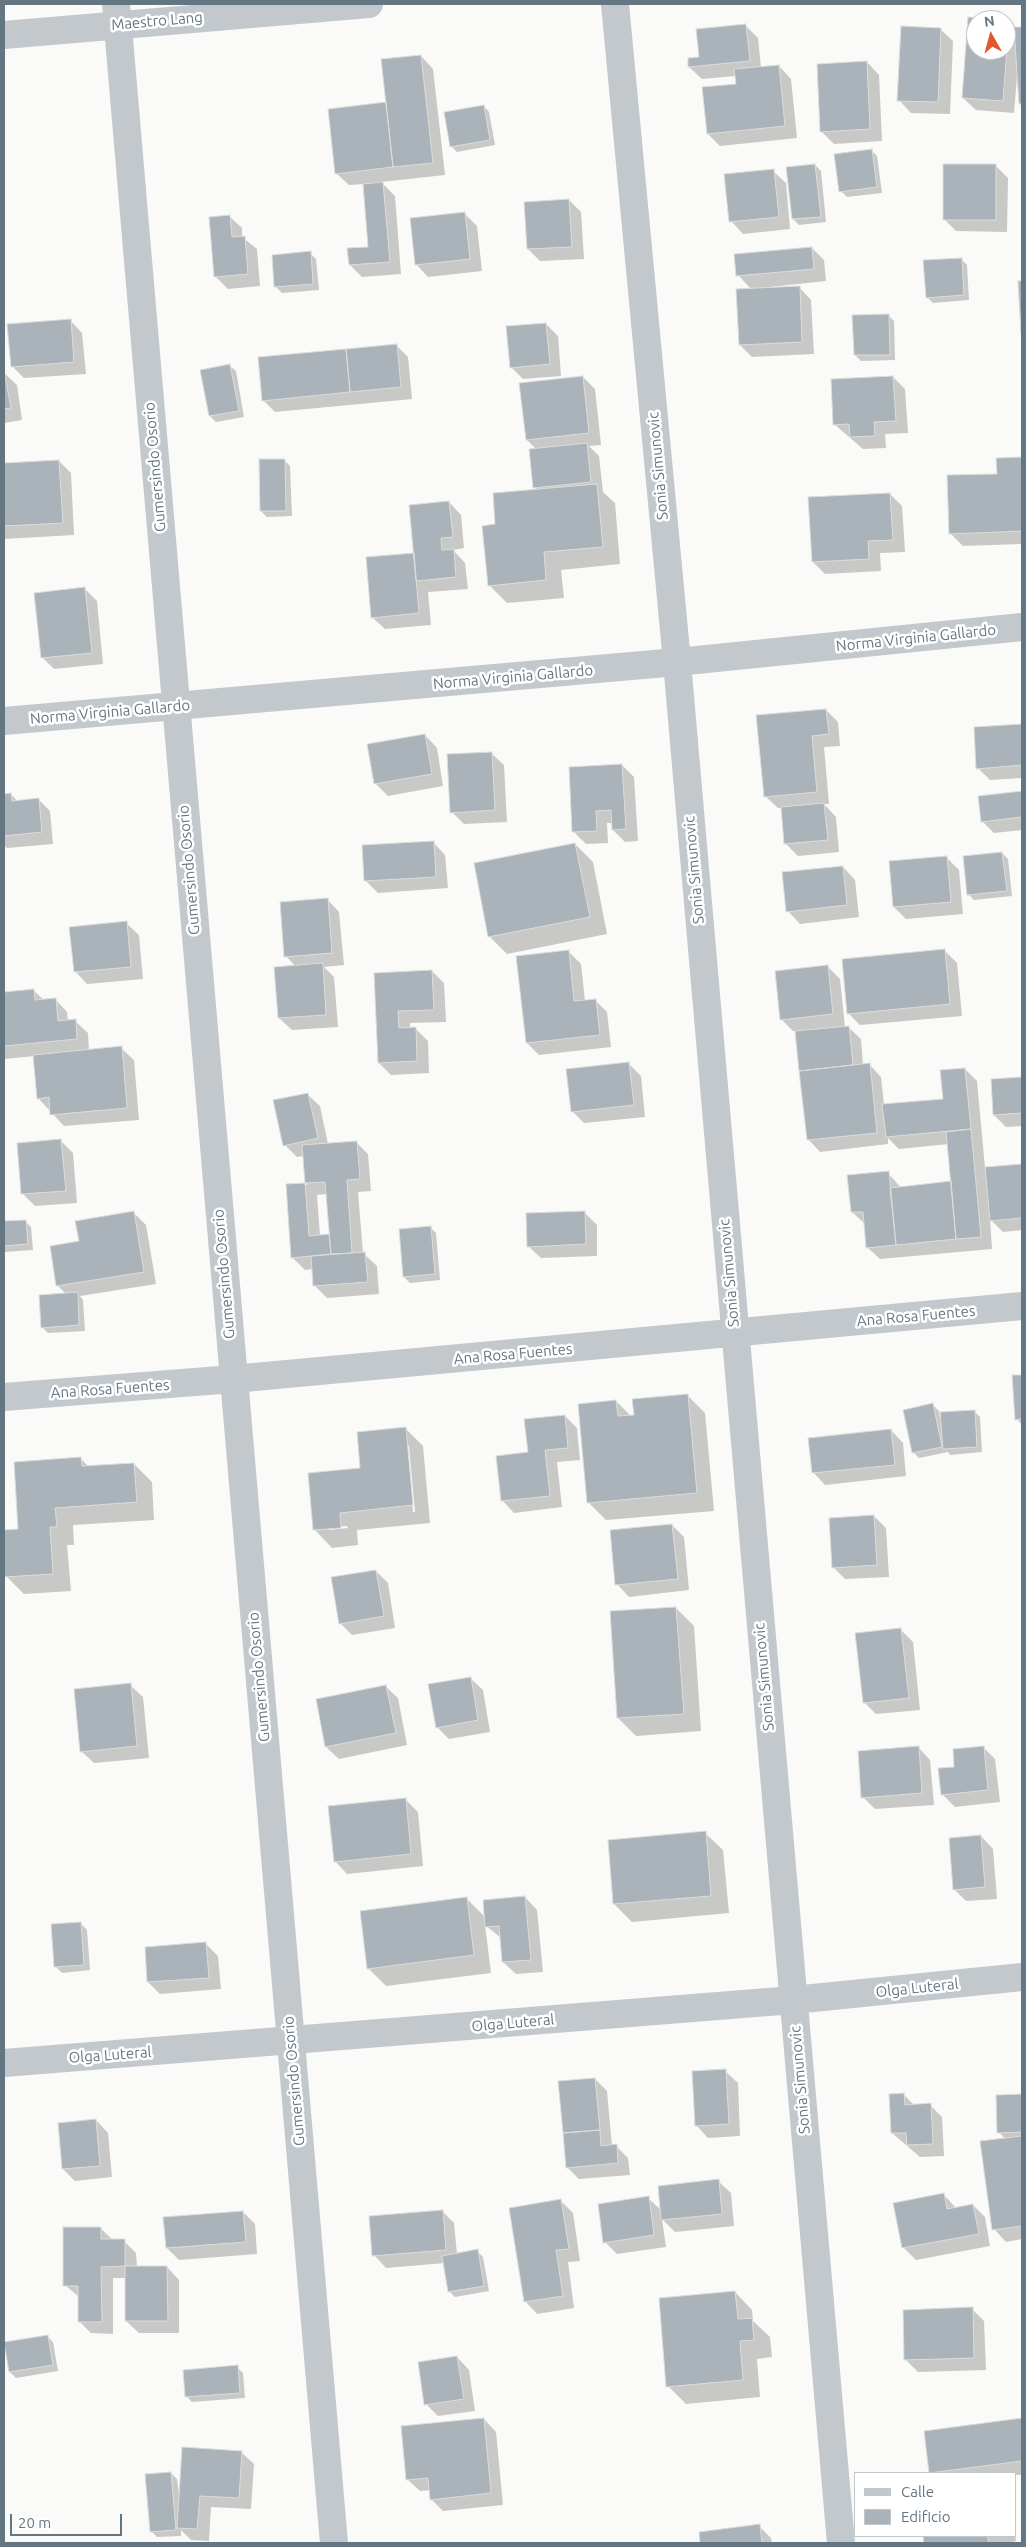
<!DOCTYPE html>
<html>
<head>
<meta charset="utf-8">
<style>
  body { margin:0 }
  #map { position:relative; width:1026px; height:2547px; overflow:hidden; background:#fafaf8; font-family:Ubuntu,sans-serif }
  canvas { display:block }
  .frame { position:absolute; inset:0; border:5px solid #657683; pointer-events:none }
  .legend { position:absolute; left:854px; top:2472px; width:162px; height:65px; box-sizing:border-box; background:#fff; border:1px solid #c1c8cd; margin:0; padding:6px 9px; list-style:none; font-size:15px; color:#657683 }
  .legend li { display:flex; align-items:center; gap:10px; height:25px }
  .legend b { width:25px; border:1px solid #c1c8cd }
  .north { position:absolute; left:966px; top:10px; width:50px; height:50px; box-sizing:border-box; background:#fff; border:1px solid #c1c8cd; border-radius:50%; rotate:353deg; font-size:14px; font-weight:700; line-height:20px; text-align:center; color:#657683 }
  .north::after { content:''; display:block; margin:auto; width:18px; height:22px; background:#e4572e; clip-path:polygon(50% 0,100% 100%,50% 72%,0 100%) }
  .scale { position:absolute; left:10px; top:2514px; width:112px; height:22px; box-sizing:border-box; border:2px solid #657683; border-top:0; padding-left:6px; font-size:15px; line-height:18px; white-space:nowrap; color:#657683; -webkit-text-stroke:4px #fff; paint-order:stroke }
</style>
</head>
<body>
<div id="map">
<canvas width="1026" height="2547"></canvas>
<div class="frame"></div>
<ul class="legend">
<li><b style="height:6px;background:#c3c8cc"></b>Calle</li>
<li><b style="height:14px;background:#aab3b9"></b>Edificio</li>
</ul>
<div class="north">N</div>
<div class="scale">20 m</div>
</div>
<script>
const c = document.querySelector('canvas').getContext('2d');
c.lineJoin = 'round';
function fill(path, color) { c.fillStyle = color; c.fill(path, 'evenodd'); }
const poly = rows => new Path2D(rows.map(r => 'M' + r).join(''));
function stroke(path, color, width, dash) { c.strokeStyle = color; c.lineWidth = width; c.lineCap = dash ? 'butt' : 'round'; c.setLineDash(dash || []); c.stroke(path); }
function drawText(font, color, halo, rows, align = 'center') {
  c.font = font + ' Ubuntu,sans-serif'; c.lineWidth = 5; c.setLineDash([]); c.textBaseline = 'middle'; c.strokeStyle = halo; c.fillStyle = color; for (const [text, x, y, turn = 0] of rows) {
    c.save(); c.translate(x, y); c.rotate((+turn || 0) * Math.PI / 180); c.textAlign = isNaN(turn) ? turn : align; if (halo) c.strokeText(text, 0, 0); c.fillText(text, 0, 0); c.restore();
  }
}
const shadow = poly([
  [969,19,986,20,976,20,976,50,1006,50,1006,22,1015,29,1022,28,1022,105,1017,77,1014,113,976,110,963,98],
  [746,26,758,38,761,68,779,66,791,79,797,138,720,146,708,134,737,85,736,76,702,79,689,67,689,59,700,58],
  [940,29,953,41,950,114,911,113,899,100],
  [421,56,433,69,445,175,381,182,395,196,401,274,362,277,350,265,369,248,364,184,349,185,336,173],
  [867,62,879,75,882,141,834,144,822,132],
  [484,106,489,112,495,145,457,152,451,146],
  [871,150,877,156,882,193,847,197,841,191],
  [815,165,821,171,826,222,799,225,793,219],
  [995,165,1008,178,1007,232,956,231,944,219],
  [773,171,786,183,790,229,743,234,731,221],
  [569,200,581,212,584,259,540,261,528,249],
  [465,214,477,226,482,271,428,277,416,264],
  [229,216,242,228,242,237,257,249,260,286,228,289,215,276],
  [812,248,824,260,826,281,751,289,738,275],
  [310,253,316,259,319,290,282,293,276,287],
  [961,259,967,265,969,300,933,303,927,297],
  [1022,282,1022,332,1019,283],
  [799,287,811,300,814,354,752,357,740,345],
  [888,315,894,321,895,360,861,361,855,355],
  [70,320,82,333,86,374,24,378,12,366],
  [546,324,558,336,561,376,523,379,511,367],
  [396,345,408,357,412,399,275,412,263,400],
  [230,366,236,371,244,417,216,422,210,416],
  [4,373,17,385,22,420,4,423],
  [583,377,595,389,601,445,589,446,599,456,603,492,615,503,620,564,561,570,564,598,507,603,489,585,497,526,538,491,535,487,536,449,527,440],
  [893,377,905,389,908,433,885,434,886,448,863,449,834,424],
  [1022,458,1022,544,963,546,951,534,998,475,997,459],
  [284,460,290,466,292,516,267,517,261,511],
  [59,461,71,473,74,535,4,539,4,464],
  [890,494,902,506,905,552,880,553,881,571,825,574,813,562],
  [449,502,461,515,464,548,453,550,465,563,468,589,428,592,431,625,385,629,372,617],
  [85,589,97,601,103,664,54,669,42,657],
  [826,710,838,722,840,746,824,747,829,804,824,804,836,817,839,852,798,856,786,844,782,808,778,808,765,796],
  [1022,725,1022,778,990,780,978,768,975,728],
  [425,735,437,748,443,786,388,796,376,784],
  [491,753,504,765,507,822,464,824,452,812],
  [622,765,634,777,638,841,625,842,613,830,613,823,607,823,608,843,586,844,574,832],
  [1022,792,1022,830,994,833,982,821,980,797],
  [11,794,17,801,38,799,50,811,53,844,7,848,4,845,4,795],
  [433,842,445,855,448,888,378,893,365,880],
  [575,844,593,862,607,934,507,954,489,936],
  [1002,853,1008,859,1012,896,974,900,968,894],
  [947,858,959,870,963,914,906,919,894,907],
  [843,867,855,880,859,917,800,924,788,911],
  [327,899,339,912,344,965,324,967,334,977,338,1027,292,1030,279,1018,296,967,286,956],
  [126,923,139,935,143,979,87,984,75,971],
  [944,950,957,963,962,1016,860,1025,848,1013],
  [568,951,581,964,585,1001,595,1000,607,1012,611,1047,539,1055,527,1043],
  [828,967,840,979,845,1027,848,1027,861,1039,863,1065,869,1064,881,1077,884,1105,944,1100,965,1069,977,1081,985,1168,1022,1165,1022,1230,1003,1232,990,1219,992,1249,880,1259,867,1247,865,1224,852,1212,888,1173,901,1188,952,1182,949,1144,899,1149,888,1138,888,1144,820,1152,808,1139,797,1031,793,1031,781,1019],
  [432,971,444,983,446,1022,410,1023,410,1029,415,1028,428,1041,429,1073,391,1075,379,1063,375,974],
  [34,991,44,1000,55,999,67,1012,68,1021,75,1021,88,1033,89,1051,121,1048,134,1060,139,1120,64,1126,38,1098,35,1056,4,1059,4,993],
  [628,1063,641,1076,645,1117,584,1123,572,1111],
  [1022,1078,1022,1126,1006,1127,994,1115,992,1080],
  [307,1094,320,1106,328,1144,356,1142,368,1154,371,1191,358,1192,363,1253,377,1266,379,1294,327,1298,314,1285,313,1269,305,1270,292,1257,287,1186,307,1185,304,1156,297,1157,285,1145],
  [327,1194,331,1235,320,1236,317,1195],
  [61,1141,73,1153,77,1203,35,1206,23,1194],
  [584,1212,597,1225,597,1256,541,1258,528,1246],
  [134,1213,146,1225,156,1284,80,1296,83,1300,85,1331,48,1333,42,1327,66,1294,58,1286,80,1242],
  [25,1221,31,1227,33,1250,4,1252,4,1222],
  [430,1227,436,1233,440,1280,410,1283,404,1277,400,1230],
  [1022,1376,1022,1425,1017,1419,1014,1377],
  [687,1395,705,1413,714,1511,606,1520,588,1502,616,1401,631,1416,635,1416],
  [933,1405,939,1411,940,1418,974,1411,980,1417,982,1452,950,1455,948,1452,919,1458,913,1452],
  [565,1416,577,1428,580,1460,557,1462,562,1507,514,1513,502,1500,529,1454],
  [406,1429,423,1446,430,1523,357,1530,358,1545,332,1548,315,1530,362,1469],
  [406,1446,409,1446,415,1512,413,1512],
  [347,1526,348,1528,329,1530,329,1527],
  [891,1430,903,1443,906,1476,825,1485,813,1472],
  [80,1458,89,1467,134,1464,152,1482,154,1520,73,1525,74,1545,67,1545,71,1591,24,1594,6,1576,4,1531,20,1531],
  [874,1516,886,1528,889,1577,845,1579,833,1567],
  [672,1525,684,1537,689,1590,629,1597,617,1584],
  [376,1571,388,1583,395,1628,352,1635,340,1623],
  [676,1608,694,1626,701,1731,636,1736,618,1718],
  [901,1630,913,1642,920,1710,876,1714,864,1702],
  [470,1678,483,1690,490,1732,449,1739,437,1727],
  [130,1685,143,1697,149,1758,94,1763,81,1751],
  [385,1686,398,1698,407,1745,339,1759,326,1747,317,1700],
  [918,1747,930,1760,934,1805,875,1809,863,1797],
  [983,1747,995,1759,1000,1802,955,1807,943,1795,940,1769,956,1768],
  [406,1800,418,1812,423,1866,347,1874,335,1861],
  [705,1833,723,1850,729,1913,632,1922,614,1904],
  [981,1836,993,1849,997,1899,966,1901,954,1889],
  [525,1897,537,1910,543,1972,516,1974,503,1962,501,1938,485,1925,491,1973,386,1986,368,1968,466,1898,486,1918],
  [81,1924,87,1930,90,1970,62,1973,56,1967],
  [206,1944,218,1956,221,1989,160,1994,148,1982],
  [725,2071,738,2083,740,2136,708,2138,696,2125],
  [595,2079,607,2091,612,2146,616,2146,628,2158,630,2175,579,2179,567,2167],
  [904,2095,914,2105,930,2105,942,2117,944,2156,920,2157,892,2133],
  [1022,2095,1022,2239,1006,2242,994,2229,1005,2139,999,2132,997,2096],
  [96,2120,108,2133,112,2177,75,2181,63,2169],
  [718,2181,731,2193,734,2226,675,2232,662,2219,666,2247,617,2254,605,2242,648,2198,662,2211],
  [944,2195,956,2208,973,2205,985,2217,990,2246,916,2260,903,2247],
  [561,2201,573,2213,580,2261,568,2262,574,2308,537,2314,525,2301],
  [442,2211,454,2223,457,2254,477,2251,483,2257,489,2291,455,2297,449,2291,445,2263,386,2268,374,2255],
  [243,2212,255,2224,257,2254,179,2260,167,2248],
  [100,2228,113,2240,124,2241,136,2253,137,2267,167,2267,179,2280,179,2333,139,2333,126,2321,126,2278,113,2278,113,2334,91,2333,79,2321,79,2297,65,2285],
  [735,2292,752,2310,753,2321,770,2337,772,2357,757,2359,760,2397,686,2404,668,2386],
  [972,2309,984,2321,986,2370,918,2372,906,2360],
  [47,2336,53,2342,58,2371,16,2378,10,2372],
  [457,2357,469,2370,475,2411,438,2416,426,2404],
  [237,2367,243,2373,245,2398,192,2402,186,2396],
  [484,2419,496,2432,503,2505,443,2511,431,2499,430,2490,420,2491,407,2479],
  [1022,2419,1022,2475,930,2473,925,2432],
  [241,2452,254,2464,251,2509,211,2507,209,2541,191,2540,181,2530,181,2536,157,2537,151,2531,171,2473,177,2479,180,2500],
  [759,2526,771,2538,772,2543,701,2543,700,2533],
  [1015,2534,1016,2541,1008,2543,926,2543,924,2536]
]);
const building = poly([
  [968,17,1002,20,976,20,976,50,1006,50,1006,20,1009,21,1003,101,962,98,968,17],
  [746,24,750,61,688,67,688,58,699,57,696,29,746,24],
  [901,26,941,28,938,102,897,101,901,26],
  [1014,27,1022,27,1022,104,1019,104,1014,27],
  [421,55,433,163,393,167,381,59,421,55],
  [867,61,870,129,820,132,817,64,867,61],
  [779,65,785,126,707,134,702,87,736,84,734,69,779,65],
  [386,102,393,167,335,174,328,109,386,102],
  [484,105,490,140,450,147,444,112,484,105],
  [872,149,877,187,839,192,834,154,872,149],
  [815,164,821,217,792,219,786,167,815,164],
  [943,164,996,164,996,220,943,220,943,164],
  [774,169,779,217,729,222,724,174,774,169],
  [383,182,390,262,349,265,347,248,368,247,363,184,383,182],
  [569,199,572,247,527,249,524,202,569,199],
  [465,212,470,259,415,265,410,218,465,212],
  [230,215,232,237,245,236,248,274,214,277,209,217,230,215],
  [812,247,814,269,736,276,734,254,812,247],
  [311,251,313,284,274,287,272,255,311,251],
  [962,258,964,295,926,298,923,260,962,258],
  [1018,281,1022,281,1021,333,1018,281],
  [800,286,802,342,739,345,736,289,800,286],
  [889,314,890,355,854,355,852,315,889,314],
  [71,319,74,362,11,367,7,324,71,319],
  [546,323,550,364,510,368,506,326,546,323],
  [397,344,401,387,350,392,346,349,397,344],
  [346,349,350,392,262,401,258,357,346,349],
  [230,364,239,411,209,416,200,370,230,364],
  [4,371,11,408,4,409,4,371],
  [583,376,589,433,526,440,519,383,583,376],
  [893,376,896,421,874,422,875,436,850,437,849,424,833,425,831,379,893,376],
  [587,443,591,482,533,488,529,449,587,443],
  [1022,457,1022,531,949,534,947,475,997,474,996,458,1022,457],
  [259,459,285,459,286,511,260,511,259,459],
  [59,460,63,523,4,526,4,463,59,460],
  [597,484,603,547,544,552,546,580,488,586,482,526,495,524,493,493,597,484],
  [890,493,893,540,868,541,869,559,812,562,808,497,890,493],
  [449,501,453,537,441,538,442,550,454,549,456,577,416,581,409,505,449,501],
  [414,553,419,613,371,618,366,557,414,553],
  [85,587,92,653,41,658,34,593,85,587],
  [826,709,829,734,812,736,817,792,764,797,756,715,826,709],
  [1022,724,1022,765,976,769,974,727,1022,724],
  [425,734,432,774,374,784,367,744,425,734],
  [492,752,495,810,450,813,447,754,492,752],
  [622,764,626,829,612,830,611,810,596,811,597,831,572,832,569,767,622,764],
  [1022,791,1022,817,981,822,978,796,1022,791],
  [11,793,12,801,39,798,42,832,4,836,4,794,11,793],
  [824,803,828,840,784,844,781,807,824,803],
  [434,841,436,877,364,881,362,845,434,841],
  [575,843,590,917,488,937,474,863,575,843],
  [1002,852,1007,891,967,895,963,856,1002,852],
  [947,856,951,902,893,907,889,861,947,856],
  [843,866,847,905,786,912,782,872,843,866],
  [328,898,332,953,284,957,280,902,328,898],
  [127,921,131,967,74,972,69,927,127,921],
  [945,949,950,1004,847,1014,842,959,945,949],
  [569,950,574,1001,596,999,600,1035,526,1043,516,956,569,950],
  [323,963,326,1015,278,1018,274,967,323,963],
  [828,965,833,1014,780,1020,775,971,828,965],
  [432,970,434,1010,398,1011,399,1028,416,1027,417,1061,378,1063,374,973,432,970],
  [34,989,35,1000,56,998,58,1021,76,1019,77,1039,4,1046,4,992,34,989],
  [849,1026,853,1065,799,1071,795,1031,849,1026],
  [122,1046,127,1108,50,1115,49,1097,37,1099,33,1055,122,1046],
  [629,1062,634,1105,571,1112,566,1069,629,1062],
  [870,1063,877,1133,807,1140,799,1071,870,1063],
  [965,1068,971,1129,886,1137,882,1104,943,1099,940,1070,965,1068],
  [1022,1077,1022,1113,993,1115,991,1079,1022,1077],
  [308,1093,318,1138,283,1146,273,1100,308,1093],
  [971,1129,981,1237,956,1239,946,1132,971,1129],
  [61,1139,66,1191,21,1194,17,1143,61,1139],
  [357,1141,360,1179,347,1180,352,1253,331,1254,325,1182,305,1183,302,1145,357,1141],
  [1022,1164,1022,1218,990,1221,985,1167,1022,1164],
  [889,1171,896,1245,866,1248,863,1212,851,1212,847,1175,889,1171],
  [951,1181,956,1239,896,1245,890,1188,951,1181],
  [305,1183,309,1236,329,1234,331,1254,291,1258,286,1184,305,1183],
  [134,1211,144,1272,56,1286,50,1246,79,1241,75,1221,134,1211],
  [585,1211,586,1244,527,1247,526,1213,585,1211],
  [26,1220,28,1244,4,1246,4,1221,26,1220],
  [431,1226,435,1274,403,1277,399,1229,431,1226],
  [365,1252,368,1282,313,1286,311,1256,365,1252],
  [78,1292,79,1325,41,1328,39,1295,78,1292],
  [1012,1375,1022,1375,1022,1419,1015,1420,1012,1375],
  [688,1394,697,1493,587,1503,578,1404,616,1400,618,1416,634,1415,632,1399,688,1394],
  [933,1403,942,1447,912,1453,903,1410,933,1403],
  [975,1410,977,1447,943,1449,940,1412,975,1410],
  [565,1415,568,1448,545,1450,550,1496,501,1501,496,1456,528,1452,524,1419,565,1415],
  [406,1427,413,1505,340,1513,341,1528,313,1530,308,1473,360,1468,357,1432,406,1427],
  [891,1429,895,1465,812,1473,808,1438,891,1429],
  [81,1457,82,1466,134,1463,137,1502,55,1508,57,1527,50,1527,53,1574,4,1577,4,1530,18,1529,14,1462,81,1457],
  [874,1515,877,1565,832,1568,829,1518,874,1515],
  [672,1524,678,1579,615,1585,610,1530,672,1524],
  [376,1570,384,1616,339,1624,331,1577,376,1570],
  [676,1607,684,1714,617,1718,610,1611,676,1607],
  [901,1628,909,1698,863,1703,855,1633,901,1628],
  [471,1677,478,1720,436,1728,428,1684,471,1677],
  [131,1683,137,1746,80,1752,74,1689,131,1683],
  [386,1685,396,1733,325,1747,316,1699,386,1685],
  [919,1746,922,1793,861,1798,858,1751,919,1746],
  [984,1746,988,1790,941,1795,938,1768,954,1767,953,1749,984,1746],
  [406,1798,411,1854,334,1862,328,1806,406,1798],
  [706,1831,711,1896,613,1904,608,1840,706,1831],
  [981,1835,985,1887,953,1890,949,1838,981,1835],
  [525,1896,531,1960,502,1962,499,1926,485,1927,483,1900,525,1896],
  [467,1897,474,1955,367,1969,360,1911,467,1897],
  [81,1922,84,1965,54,1967,51,1924,81,1922],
  [206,1942,209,1978,147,1982,145,1947,206,1942],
  [726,2069,729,2124,695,2126,692,2071,726,2069],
  [595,2078,600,2130,563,2133,558,2081,595,2078],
  [904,2093,905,2105,931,2103,933,2144,907,2145,906,2133,891,2133,889,2094,904,2093],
  [1022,2094,1022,2132,997,2133,996,2095,1022,2094],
  [96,2119,100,2166,62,2169,58,2123,96,2119],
  [600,2130,601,2146,617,2144,618,2163,566,2168,563,2133,600,2130],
  [1022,2136,1022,2226,992,2230,980,2141,1022,2136],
  [719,2179,722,2214,661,2220,658,2186,719,2179],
  [944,2193,947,2209,973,2204,979,2234,902,2248,893,2203,944,2193],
  [649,2196,654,2235,603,2243,598,2204,649,2196],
  [561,2199,569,2249,556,2250,563,2296,524,2302,509,2208,561,2199],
  [443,2210,446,2250,372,2256,369,2216,443,2210],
  [243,2211,246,2242,166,2248,163,2217,243,2211],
  [63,2227,101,2227,101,2239,125,2239,125,2266,101,2267,102,2322,78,2322,78,2286,63,2286,63,2227],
  [478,2249,484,2286,448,2292,442,2256,478,2249],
  [125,2266,167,2266,168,2321,125,2321,125,2266],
  [735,2291,738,2319,752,2318,754,2340,740,2341,743,2380,666,2387,659,2298,735,2291],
  [973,2307,974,2358,904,2360,903,2310,973,2307],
  [48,2335,53,2365,9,2372,4,2342,48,2335],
  [457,2356,464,2399,424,2405,418,2362,457,2356],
  [238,2365,240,2393,185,2397,183,2370,238,2365],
  [484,2418,491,2493,430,2500,428,2478,406,2480,401,2426,484,2418],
  [1022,2418,1022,2461,929,2473,924,2431,1022,2418],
  [182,2447,242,2451,239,2498,200,2496,197,2529,177,2528,182,2447],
  [171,2472,176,2530,150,2532,145,2474,171,2472],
  [760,2524,762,2543,700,2543,699,2532,760,2524],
  [923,2536,987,2536,989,2543,924,2543,923,2536]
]);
const street = poly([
  [116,4,334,2543],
  [615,4,677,662,841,2543],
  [4,35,369,4],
  [4,721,677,662,1022,627],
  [4,1397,233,1379,1022,1306],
  [4,2063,793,2000,1022,1977]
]);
const streetNames = [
  ["Maestro Lang",157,21,-5],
  ["Sonia Simunovic",658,466,-95],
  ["Gumersindo Osorio",155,467,-95],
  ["Norma Virginia Gallardo",916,638,-6],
  ["Norma Virginia Gallardo",513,677,-5],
  ["Norma Virginia Gallardo",110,712,-5],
  ["Gumersindo Osorio",189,870,-95],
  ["Sonia Simunovic",694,870,-95],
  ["Sonia Simunovic",729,1273,-95],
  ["Gumersindo Osorio",224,1274,-95],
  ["Ana Rosa Fuentes",916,1316,-5],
  ["Ana Rosa Fuentes",513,1354,-5],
  ["Ana Rosa Fuentes",110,1389,-4],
  ["Gumersindo Osorio",259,1677,-95],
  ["Sonia Simunovic",764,1677,-95],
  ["Olga Luteral",917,1988,-6],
  ["Olga Luteral",513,2023,-5],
  ["Olga Luteral",110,2055,-4],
  ["Sonia Simunovic",800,2080,-95],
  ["Gumersindo Osorio",294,2081,-95]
];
fill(shadow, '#0003');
fill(building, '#aab3b9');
stroke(building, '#dcdcda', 1);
stroke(street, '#c3c8cc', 28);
drawText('15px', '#657683', '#fff', streetNames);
</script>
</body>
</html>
